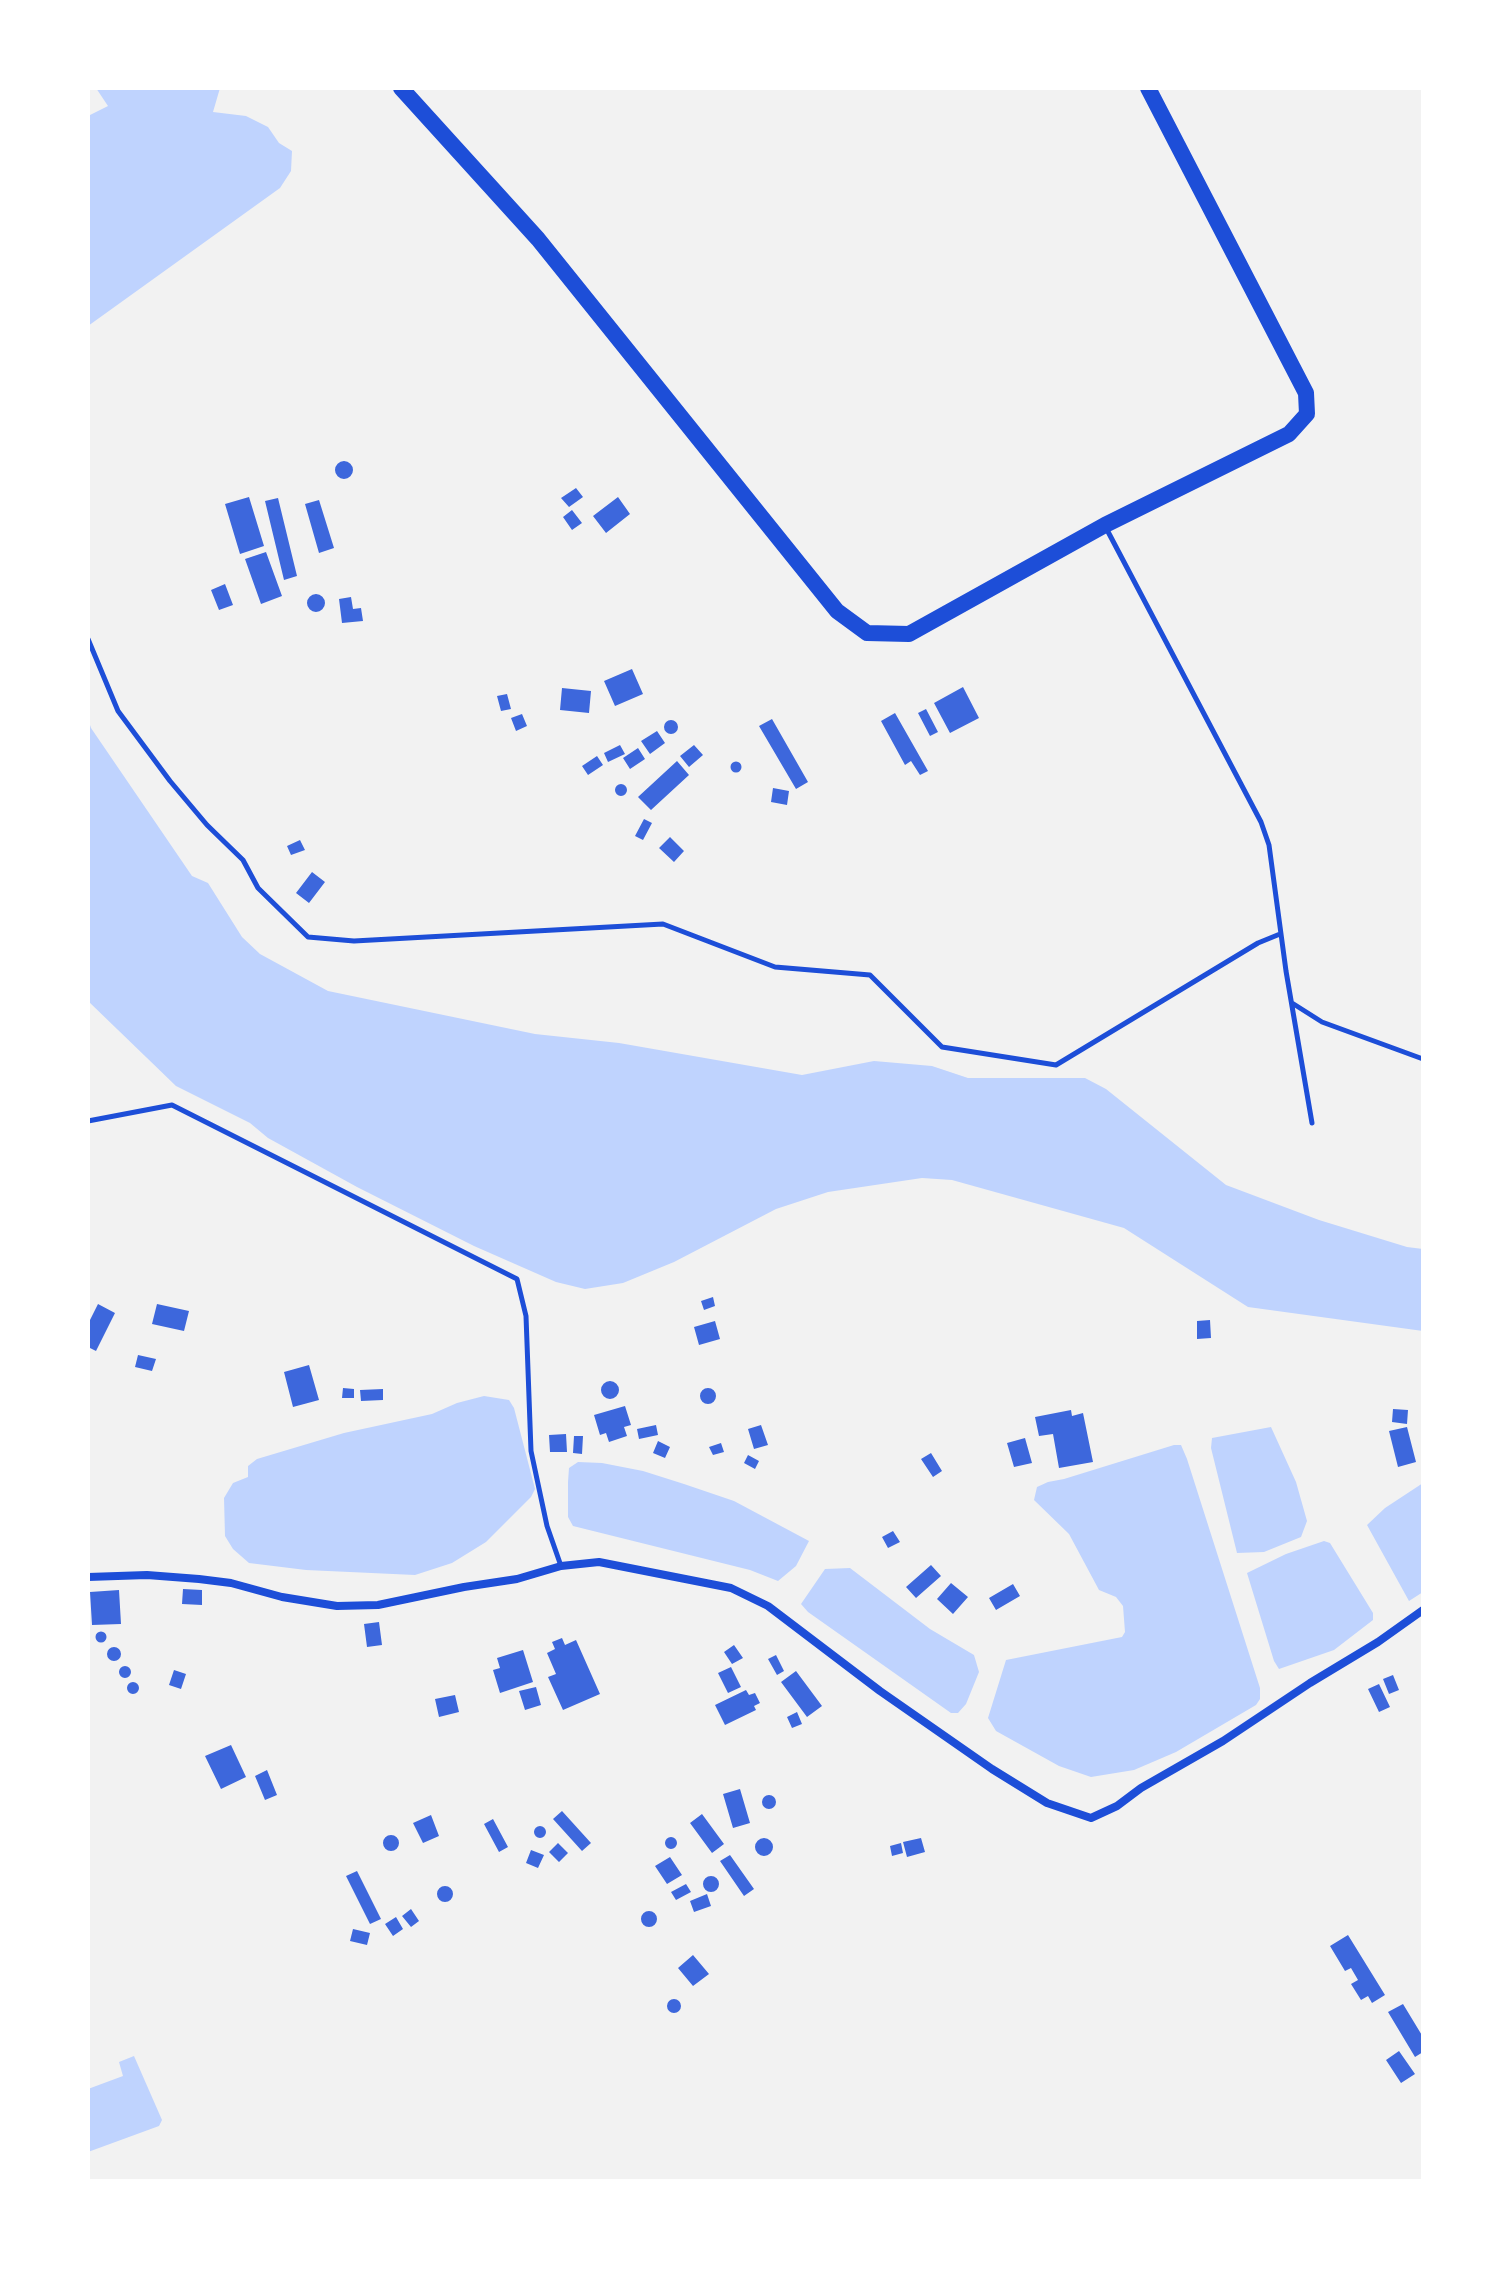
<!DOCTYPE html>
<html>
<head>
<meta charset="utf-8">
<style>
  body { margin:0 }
  #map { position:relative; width:1511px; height:2269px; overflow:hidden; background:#f2f2f2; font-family:"Golos Text",sans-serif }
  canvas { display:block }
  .frame { position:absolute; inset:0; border:90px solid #fff; pointer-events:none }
</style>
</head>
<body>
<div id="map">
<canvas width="1511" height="2269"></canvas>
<div class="frame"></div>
</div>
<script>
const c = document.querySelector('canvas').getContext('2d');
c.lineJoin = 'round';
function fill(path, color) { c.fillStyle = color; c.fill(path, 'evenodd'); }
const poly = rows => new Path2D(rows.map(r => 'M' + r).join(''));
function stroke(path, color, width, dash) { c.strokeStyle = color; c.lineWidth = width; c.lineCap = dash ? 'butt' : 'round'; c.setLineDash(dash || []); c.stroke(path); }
const water = poly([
  [96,88,220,88,213,112,246,116,268,127,279,143,292,151,291,171,280,188,88,326,88,116,108,106],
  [88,719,91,728,192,876,208,883,242,937,260,954,328,991,535,1034,619,1043,802,1075,874,1061,932,1066,968,1078,1085,1078,1106,1089,1226,1185,1319,1220,1407,1247,1423,1249,1423,1331,1248,1307,1124,1228,952,1180,922,1178,828,1192,776,1209,674,1262,623,1283,585,1289,556,1282,474,1246,357,1187,268,1138,250,1123,176,1086,88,1001],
  [484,1396,509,1400,514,1408,535,1489,531,1497,486,1542,452,1563,415,1575,306,1570,249,1563,233,1549,225,1536,224,1498,233,1483,248,1477,248,1466,257,1459,344,1433,432,1414,457,1403],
  [1271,1427,1296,1482,1307,1521,1301,1537,1264,1552,1237,1553,1211,1448,1212,1438],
  [1174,1445,1181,1445,1187,1459,1260,1688,1260,1699,1256,1705,1176,1752,1134,1770,1091,1777,1059,1766,996,1731,988,1718,1006,1660,1122,1637,1125,1632,1123,1606,1116,1597,1099,1590,1069,1534,1034,1500,1037,1487,1048,1482,1064,1479],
  [578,1462,602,1463,643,1471,684,1484,734,1501,809,1541,796,1566,778,1581,750,1570,573,1526,568,1517,568,1482,569,1468],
  [1423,1483,1423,1592,1409,1601,1367,1525,1385,1508],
  [1324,1541,1330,1543,1373,1613,1373,1620,1334,1650,1279,1669,1274,1661,1247,1573,1286,1554],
  [850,1568,930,1629,974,1655,979,1672,966,1704,958,1713,951,1713,808,1612,801,1604,825,1569],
  [134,2056,162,2120,159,2126,88,2152,88,2089,123,2076,119,2062]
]);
const building = poly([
  '335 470a9 9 0 1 1 18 0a9 9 0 1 1-18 0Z',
  [576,488,583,497,569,507,561,498],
  [249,497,264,546,240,554,225,504],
  [618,497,630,514,606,533,593,516],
  [278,498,297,576,284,580,265,501],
  [319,500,334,548,319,553,305,504],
  [572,510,582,523,572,530,563,517],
  [266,552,282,596,261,604,245,559],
  [225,584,233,605,219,610,211,590],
  '307 603a9 9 0 1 1 18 0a9 9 0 1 1-18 0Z',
  [351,597,353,609,361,608,363,621,342,623,339,599],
  [632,669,643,694,615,706,604,681],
  [963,687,979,718,950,733,934,703],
  [562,688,591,691,589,713,560,710],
  [507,694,511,709,501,711,497,696],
  [926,709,938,732,930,736,918,713],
  [895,713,928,771,920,775,911,761,905,765,881,721],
  [522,714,527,726,516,731,511,718],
  [772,719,808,782,796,789,759,726],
  '664 727a7 7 0 1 1 14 0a7 7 0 1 1-14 0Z',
  [657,731,665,743,650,754,641,741],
  [620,745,625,754,608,762,604,753],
  [694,745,703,755,689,767,680,756],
  [638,748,645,759,630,769,623,758],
  [597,756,603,765,588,775,582,766],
  [677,761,689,775,651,810,638,797],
  '730.5 767a5.5 5.5 0 1 1 11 0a5.5 5.5 0 1 1-11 0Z',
  '615 790a6 6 0 1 1 12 0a6 6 0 1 1-12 0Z',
  [773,788,789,791,787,805,771,802],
  [644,819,652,823,643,840,635,836],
  [670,837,684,851,674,862,659,848],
  [300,840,305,850,291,855,287,846],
  [312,872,325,882,309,903,296,893],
  [713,1297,715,1306,704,1310,701,1301],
  [98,1304,115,1313,96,1351,88,1347,88,1324],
  [157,1304,189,1311,184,1331,152,1324],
  [1210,1320,1211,1338,1197,1339,1197,1321],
  [715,1321,720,1339,699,1345,694,1327],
  [138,1355,156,1359,152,1371,135,1367],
  [309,1365,319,1400,293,1407,284,1372],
  '601 1390a9 9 0 1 1 18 0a9 9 0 1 1-18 0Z',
  '700 1396a8 8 0 1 1 16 0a8 8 0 1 1-16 0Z',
  [343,1388,354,1389,354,1398,342,1398],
  [383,1389,383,1400,361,1401,360,1390],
  [625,1406,631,1425,624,1427,627,1436,609,1442,606,1433,600,1435,594,1415],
  [1393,1409,1408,1410,1407,1424,1392,1422],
  [1071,1410,1072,1416,1083,1413,1093,1462,1059,1468,1053,1434,1039,1436,1035,1417],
  [656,1425,658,1435,639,1439,637,1429],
  [761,1425,768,1445,754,1449,748,1429],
  [1407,1427,1416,1462,1398,1467,1389,1431],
  [566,1434,567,1452,550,1452,549,1435],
  [574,1436,583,1436,582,1454,573,1453],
  [1025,1438,1032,1463,1014,1467,1007,1443],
  [658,1441,670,1447,665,1458,653,1453],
  [721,1443,724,1452,713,1455,709,1447],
  [931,1453,942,1471,933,1477,921,1459],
  [748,1455,759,1461,755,1469,744,1463],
  [893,1531,900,1542,888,1548,882,1537],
  [931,1565,941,1576,916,1598,906,1587],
  [951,1583,968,1597,953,1614,937,1599],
  [1013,1584,1020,1596,996,1610,989,1598],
  [183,1589,202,1590,202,1605,182,1604],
  [119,1590,121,1624,92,1625,90,1592],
  [379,1622,382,1645,367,1647,364,1624],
  '95.5 1637a5.5 5.5 0 1 1 11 0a5.5 5.5 0 1 1-11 0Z',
  [562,1638,565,1645,576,1640,600,1694,563,1710,548,1677,556,1674,547,1653,555,1649,552,1642],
  [734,1645,743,1658,732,1664,724,1652],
  '107 1654a7 7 0 1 1 14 0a7 7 0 1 1-14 0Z',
  [523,1650,533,1682,500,1693,493,1670,500,1668,497,1658],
  [776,1655,784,1671,777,1675,768,1659],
  '119 1672a6 6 0 1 1 12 0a6 6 0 1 1-12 0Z',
  [731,1667,741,1687,728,1693,718,1673],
  [174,1670,186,1674,181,1689,169,1685],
  [796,1671,822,1706,807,1717,781,1682],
  [1393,1675,1399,1690,1389,1694,1383,1679],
  '127 1688a6 6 0 1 1 12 0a6 6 0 1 1-12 0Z',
  [1379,1684,1390,1707,1379,1712,1368,1689],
  [536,1687,541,1705,525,1710,519,1691],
  [746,1690,749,1695,755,1693,760,1703,754,1706,756,1710,725,1725,715,1705],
  [455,1695,459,1712,439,1717,435,1699],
  [797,1712,802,1724,792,1728,787,1717],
  [231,1745,246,1777,221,1789,205,1756],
  [267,1770,277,1795,265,1800,255,1776],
  [740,1789,750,1823,733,1828,723,1794],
  '762 1802a7 7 0 1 1 14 0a7 7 0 1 1-14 0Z',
  [562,1811,591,1843,582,1851,553,1819],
  [702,1814,724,1844,712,1853,690,1823],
  [431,1815,439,1836,423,1843,413,1823],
  [493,1819,508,1847,499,1852,484,1824],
  '534 1832a6 6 0 1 1 12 0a6 6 0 1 1-12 0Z',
  '383 1843a8 8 0 1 1 16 0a8 8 0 1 1-16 0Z',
  '665 1843a6 6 0 1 1 12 0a6 6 0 1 1-12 0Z',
  [921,1838,925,1852,907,1857,903,1842],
  '755 1847a9 9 0 1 1 18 0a9 9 0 1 1-18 0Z',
  [558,1843,568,1853,559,1862,549,1852],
  [901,1843,903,1853,892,1856,890,1846],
  [531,1850,544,1855,538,1868,526,1863],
  [730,1855,754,1889,744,1896,720,1861],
  [670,1857,682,1875,667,1884,655,1866],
  [357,1871,381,1919,370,1924,346,1876],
  '703 1884a8 8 0 1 1 16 0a8 8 0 1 1-16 0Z',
  [686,1884,691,1892,676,1900,671,1892],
  '437 1894a8 8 0 1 1 16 0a8 8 0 1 1-16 0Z',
  [707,1894,711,1906,694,1912,690,1901],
  [411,1909,419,1921,411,1927,402,1916],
  '641 1919a8 8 0 1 1 16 0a8 8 0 1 1-16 0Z',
  [396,1917,403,1929,393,1936,385,1924],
  [353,1929,370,1933,367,1945,350,1941],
  [1348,1935,1385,1995,1372,2003,1368,1996,1361,2000,1351,1984,1358,1980,1351,1968,1345,1971,1330,1946],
  [693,1955,709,1974,693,1986,678,1968],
  '667 2006a7 7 0 1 1 14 0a7 7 0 1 1-14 0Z',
  [1403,2004,1423,2037,1423,2052,1415,2057,1388,2012],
  [1399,2051,1415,2074,1401,2083,1386,2060]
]);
const service = poly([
  [1105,526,1261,822,1269,845,1286,971,1312,1123],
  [88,639,118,711,170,781,207,825,243,860,258,888,308,937,354,941,663,924,775,967,870,975,942,1047,1056,1065,1258,943,1280,934],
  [1292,1003,1322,1022,1423,1059],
  [88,1121,172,1105,517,1279,526,1316,531,1451,547,1526,561,1566]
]);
const minor = poly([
  [88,1577,147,1575,199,1579,231,1583,282,1597,337,1606,378,1605,464,1587,517,1579,561,1566,599,1562,731,1588,768,1606,880,1691,992,1769,1047,1803,1091,1818,1117,1806,1141,1788,1223,1741,1310,1683,1378,1642,1423,1610]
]);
const secondary = poly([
  [401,88,538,239,837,611,867,633,909,634,1105,525,1289,434,1307,414,1306,393,1148,88]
]);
fill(water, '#bfd3fe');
fill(building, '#3d67dc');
stroke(service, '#1d4ed8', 5);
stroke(minor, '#1d4ed8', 8);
stroke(secondary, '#1d4ed8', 16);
</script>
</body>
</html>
